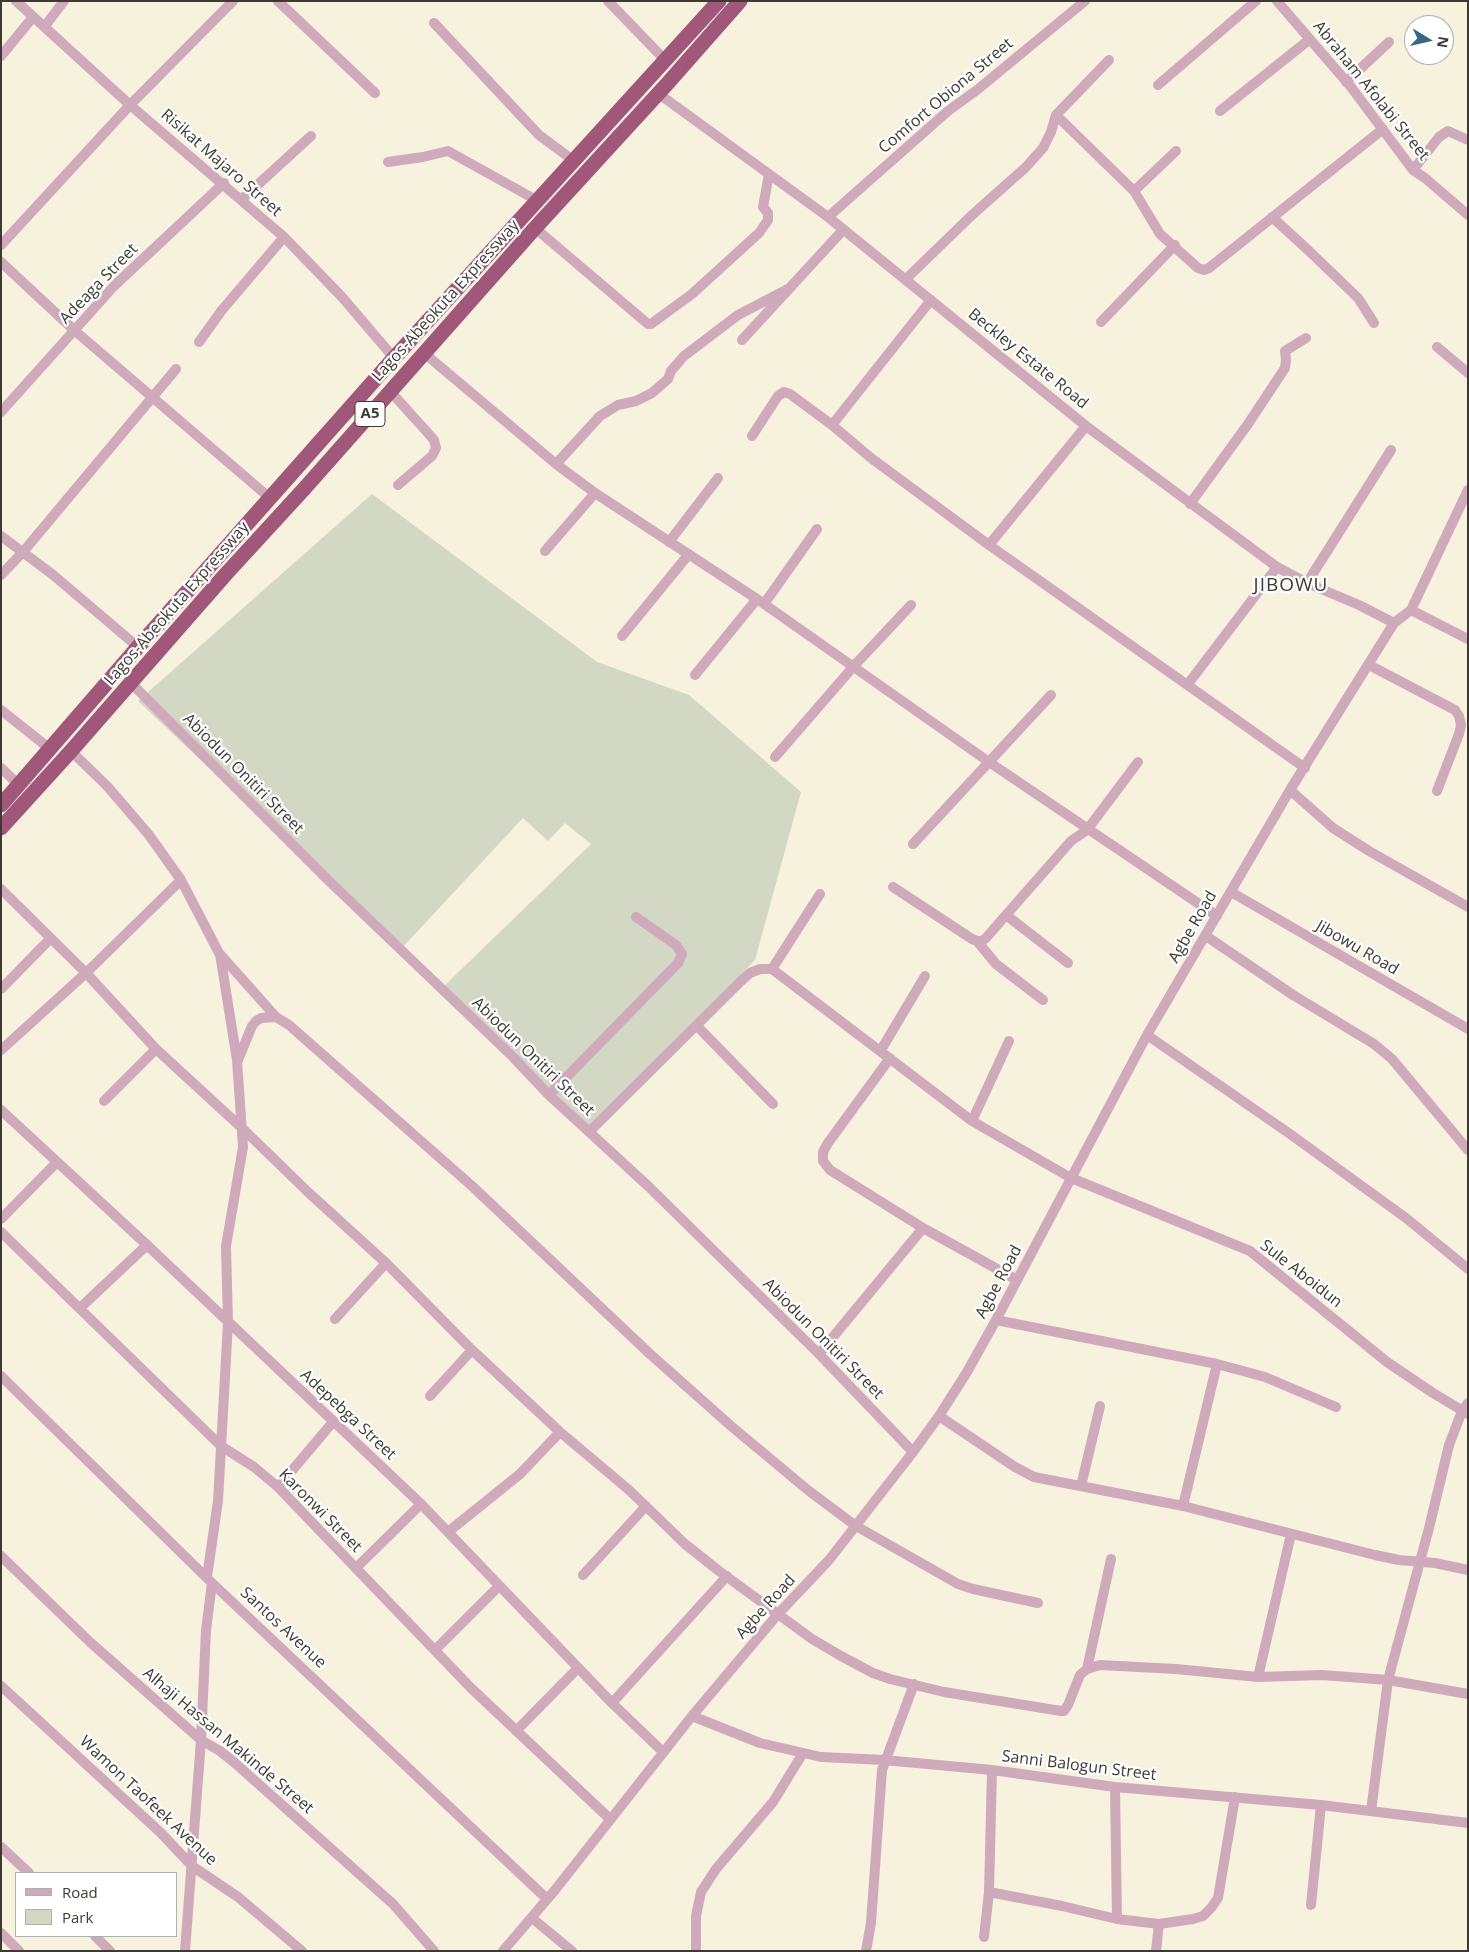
<!DOCTYPE html>
<html>
<head>
<meta charset="utf-8">
<style>
  body { margin:0 }
  #map { position:relative; width:1469px; height:1952px; overflow:hidden; background:#f7f2de; font-family:"Open Sans",sans-serif }
  canvas { display:block }
  .frame { position:absolute; inset:0; border:2px solid #3c3a32; pointer-events:none }
  .legend { position:absolute; left:15px; top:1872px; width:162px; height:65px; box-sizing:border-box; background:#fefffe; border:1px solid #b0b0ac; margin:0; padding:6px 9px; list-style:none; font-size:15px; color:#3c3a32 }
  .legend li { display:flex; align-items:center; gap:10px; height:25px }
  .legend b { width:25px; border:1px solid #b0b0ac }
  .north { position:absolute; left:1404px; top:15px; width:50px; height:50px; box-sizing:border-box; background:#fefffe; border:1px solid #b0b0ac; border-radius:50%; rotate:99deg; font-size:14px; font-weight:700; line-height:20px; text-align:center; color:#3c3a32 }
  .north::after { content:''; display:block; margin:auto; width:18px; height:22px; background:#346a86; clip-path:polygon(50% 0,100% 100%,50% 72%,0 100%) }
</style>
</head>
<body>
<div id="map">
<canvas width="1469" height="1952"></canvas>
<div class="frame"></div>
<ul class="legend">
<li><b style="height:6px;background:#cfaaba"></b>Road</li>
<li><b style="height:14px;background:#d2d8c4"></b>Park</li>
</ul>
<div class="north">N</div>
</div>
<script>
const c = document.querySelector('canvas').getContext('2d');
c.lineJoin = 'round';
function fill(path, color) { c.fillStyle = color; c.fill(path, 'evenodd'); }
const poly = rows => new Path2D(rows.map(r => 'M' + r).join(''));
function stroke(path, color, width, dash) { c.strokeStyle = color; c.lineWidth = width; c.lineCap = dash ? 'butt' : 'round'; c.setLineDash(dash || []); c.stroke(path); }
function drawText(font, color, halo, rows, align = 'center') {
  c.font = font + ' "Open Sans",sans-serif'; c.lineWidth = 4.5; c.setLineDash([]); c.textBaseline = 'middle'; c.strokeStyle = halo; c.fillStyle = color; for (const [text, x, y, turn = 0] of rows) {
    c.save(); c.translate(x, y); c.rotate((+turn || 0) * Math.PI / 180); c.textAlign = isNaN(turn) ? turn : align; if (halo) c.strokeText(text, 0, 0); c.fillText(text, 0, 0); c.restore();
  }
}
const green = poly([
  [372,494,597,662,689,695,801,792,755,960,592,1130,442,988,591,844,565,823,548,841,523,818,401,949,138,701]
]);
const minor = poly([
  [16,1,130,105,284,237,342,297,394,358],
  [278,1,375,93],
  [608,1,666,61],
  [1277,1,1351,87,1413,170,1425,178,1468,215],
  [434,23,539,135,574,161],
  [45,26,64,1],
  [1,56,33,17],
  [1346,82,1389,42],
  [1158,85,1256,1],
  [659,94,828,217,1086,426,1277,567,1307,583,1359,605,1394,623],
  [1220,111,1310,39],
  [1056,115,1134,191,1160,234,1198,268,1204,270,1209,268,1383,129],
  [388,162,423,157,448,151,538,201],
  [1413,170,1439,137,1448,131,1468,140],
  [1134,191,1176,151],
  [242,199,311,136],
  [828,217,948,111,977,90,1085,1],
  [1272,217,1308,250,1358,298,1374,323],
  [535,228,648,324,651,324,692,294,759,233,768,220,768,213,763,207,769,174],
  [1,245,130,105,233,1],
  [1,262,74,330,271,499],
  [906,279,971,216,1026,167,1043,148,1051,132,1056,115,1109,60],
  [1101,322,1175,245],
  [742,340,843,230],
  [199,342,222,310,284,237],
  [1437,347,1468,373],
  [424,353,556,464,595,493,757,599,989,762,1217,916],
  [390,391,427,432,434,440,436,448,432,456,398,485],
  [1,412,114,286,224,183],
  [832,425,931,300],
  [752,436,778,396,784,392,790,394,832,425,871,458,989,545,1305,768],
  [556,464,600,416,618,405,636,401,652,393,668,379,671,371,684,356,738,315,790,288],
  [1190,504,1248,424,1285,368,1286,360,1285,351,1306,338],
  [1,536,52,574,138,647],
  [669,542,718,478],
  [989,545,1086,426],
  [545,551,595,493],
  [1,575,23,552,176,369],
  [1307,583,1391,450],
  [764,604,817,529],
  [1411,610,1468,639],
  [622,636,689,554],
  [1369,665,1455,710,1459,716,1461,725,1459,734,1437,791],
  [695,675,757,599],
  [131,683,329,881,512,1056,549,1095,648,1186,819,1354,913,1452],
  [1188,684,1277,567],
  [1,710,50,749],
  [71,751,108,787,149,835,181,880,219,953,276,1017,289,1025,472,1186,650,1354,731,1426,809,1491,856,1526,958,1584,973,1589,1038,1603],
  [775,757,853,667,911,605],
  [1,768,19,785],
  [1290,790,1333,828,1369,851,1468,907],
  [913,844,1051,695],
  [893,887,972,939,977,941,982,941,986,938,1006,915],
  [1,889,86,973,156,1049,242,1128,309,1193,386,1263,472,1350,560,1432,629,1490,685,1544,719,1571,812,1639,841,1656,873,1673,890,1679,944,1692,1061,1711,1064,1711,1068,1705,1080,1675,1087,1669,1100,1665,1176,1669,1258,1677,1322,1675,1388,1680,1468,1694],
  [1231,892,1468,1029],
  [1206,936,1293,995,1374,1044,1392,1059,1468,1150],
  [977,941,996,964,1043,1000],
  [1068,963,1006,915,1071,841,1087,830,1138,762],
  [772,969,820,894],
  [1,989,50,939],
  [697,1026,773,1104],
  [1147,1035,1290,1134,1406,1218,1468,1269],
  [1,1050,86,973,181,880],
  [881,1050,925,976],
  [890,1058,828,1143,823,1152,823,1161,830,1170,923,1228,1017,1280],
  [238,1060,252,1026,256,1021,261,1018,276,1017],
  [549,1095,678,963,682,954,676,945,636,917],
  [104,1101,156,1049],
  [1,1110,147,1245,421,1504,612,1703,663,1752],
  [972,1121,1009,1041],
  [589,1132,740,982,750,973,760,969,772,969,972,1121,1071,1178,1250,1251,1387,1362,1433,1393,1468,1414],
  [1,1219,57,1162],
  [1,1232,221,1446,254,1467,278,1487,471,1688,610,1819],
  [80,1308,147,1245],
  [335,1319,386,1263],
  [996,1320,1217,1364,1265,1377,1336,1407],
  [819,1354,923,1228],
  [1,1376,212,1583,547,1899],
  [430,1396,472,1350],
  [939,1416,1015,1467,1034,1477,1183,1506,1375,1555,1399,1560,1435,1563,1468,1570],
  [1081,1486,1100,1406],
  [278,1487,333,1422],
  [1183,1506,1217,1364],
  [448,1532,520,1474,560,1432],
  [1,1556,91,1643,201,1740,220,1751,235,1763,393,1904,434,1951],
  [356,1568,421,1504],
  [583,1575,646,1506],
  [207,1577,218,1501,228,1323,226,1246,243,1147,237,1060,220,954],
  [435,1650,499,1586],
  [1087,1669,1111,1559],
  [1258,1677,1291,1534],
  [1,1686,161,1833,192,1866,238,1897,302,1951],
  [612,1703,727,1576],
  [692,1716,760,1743,821,1757,884,1760,992,1770,1115,1787,1321,1805,1468,1823],
  [516,1731,578,1668],
  [1115,1787,1117,1919],
  [1371,1811,1388,1680,1429,1528,1449,1445,1462,1411,1468,1403],
  [1,1847,29,1873],
  [989,1892,1062,1906,1117,1919,1159,1924,1193,1919,1203,1916,1211,1908,1218,1898,1235,1797],
  [1311,1905,1321,1805],
  [532,1918,572,1951],
  [1,1933,19,1951],
  [95,1936,110,1951],
  [984,1937,989,1892,992,1770],
  [185,1951,201,1740,206,1630,212,1583],
  [503,1951,555,1890,692,1716,778,1614,829,1560,913,1452,939,1416,967,1372,996,1320,1147,1035,1290,790,1394,623,1411,610,1468,490],
  [696,1951,696,1916,701,1892,716,1869,773,1802,803,1753],
  [866,1951,871,1923,882,1770,914,1684],
  [1156,1951,1159,1924]
]);
const highway = poly([
  [1,805,138,647,394,358,719,1],
  [1,828,71,751,225,575,304,489,535,228,667,84,740,1]
]);
const shields = [
  [370,414,30]
];
const shieldNames = [
  ["A5",370,414]
];
const streetNames = [
  ["Abraham Afolabi Street",1371,91,51],
  ["Comfort Obiona Street",946,96,-40],
  ["Risikat Majaro Street",221,163,41],
  ["Adeaga Street",99,284,-46],
  ["Lagos-Abeokuta Expressway",446,301,-48],
  ["Beckley Estate Road",1028,359,39],
  ["Lagos-Abeokuta Expressway",177,604,-49],
  ["Abiodun Onitiri Street",243,774,45],
  ["Agbe Road",1193,927,-60],
  ["Jibowu Road",1357,948,30],
  ["Abiodun Onitiri Street",533,1057,44],
  ["Sule Aboidun",1301,1274,38],
  ["Agbe Road",999,1282,-62],
  ["Abiodun Onitiri Street",823,1339,45],
  ["Adepebga Street",348,1415,43],
  ["Karonwi Street",320,1511,45],
  ["Agbe Road",766,1607,-48],
  ["Santos Avenue",283,1628,43],
  ["Alhaji Hassan Makinde Street",228,1741,40],
  ["Sanni Balogun Street",1079,1766,7],
  ["Wamon Taofeek Avenue",148,1801,43]
];
const quarterNames = [
  ["JIBOWU",1291,586]
];
fill(green, '#d2d8c4');
stroke(minor, '#cfaaba', 10);
stroke(highway, '#a0577a', 15);
for (const [x, y, w] of shields) { const box = new Path2D(); box.roundRect(x - w / 2, y - 12.5, w, 25, 4); c.fillStyle = '#fefffe'; c.fill(box); stroke(box, '#3c3a32', 1); }
drawText('bold 15px', '#3c3a32', null, shieldNames);
drawText('16px', '#3c3a32', '#fefffe', streetNames);
c.letterSpacing = '1px';
drawText('19px', '#3c3a32', '#fefffe', quarterNames);
c.letterSpacing = '0px';
</script>
</body>
</html>
